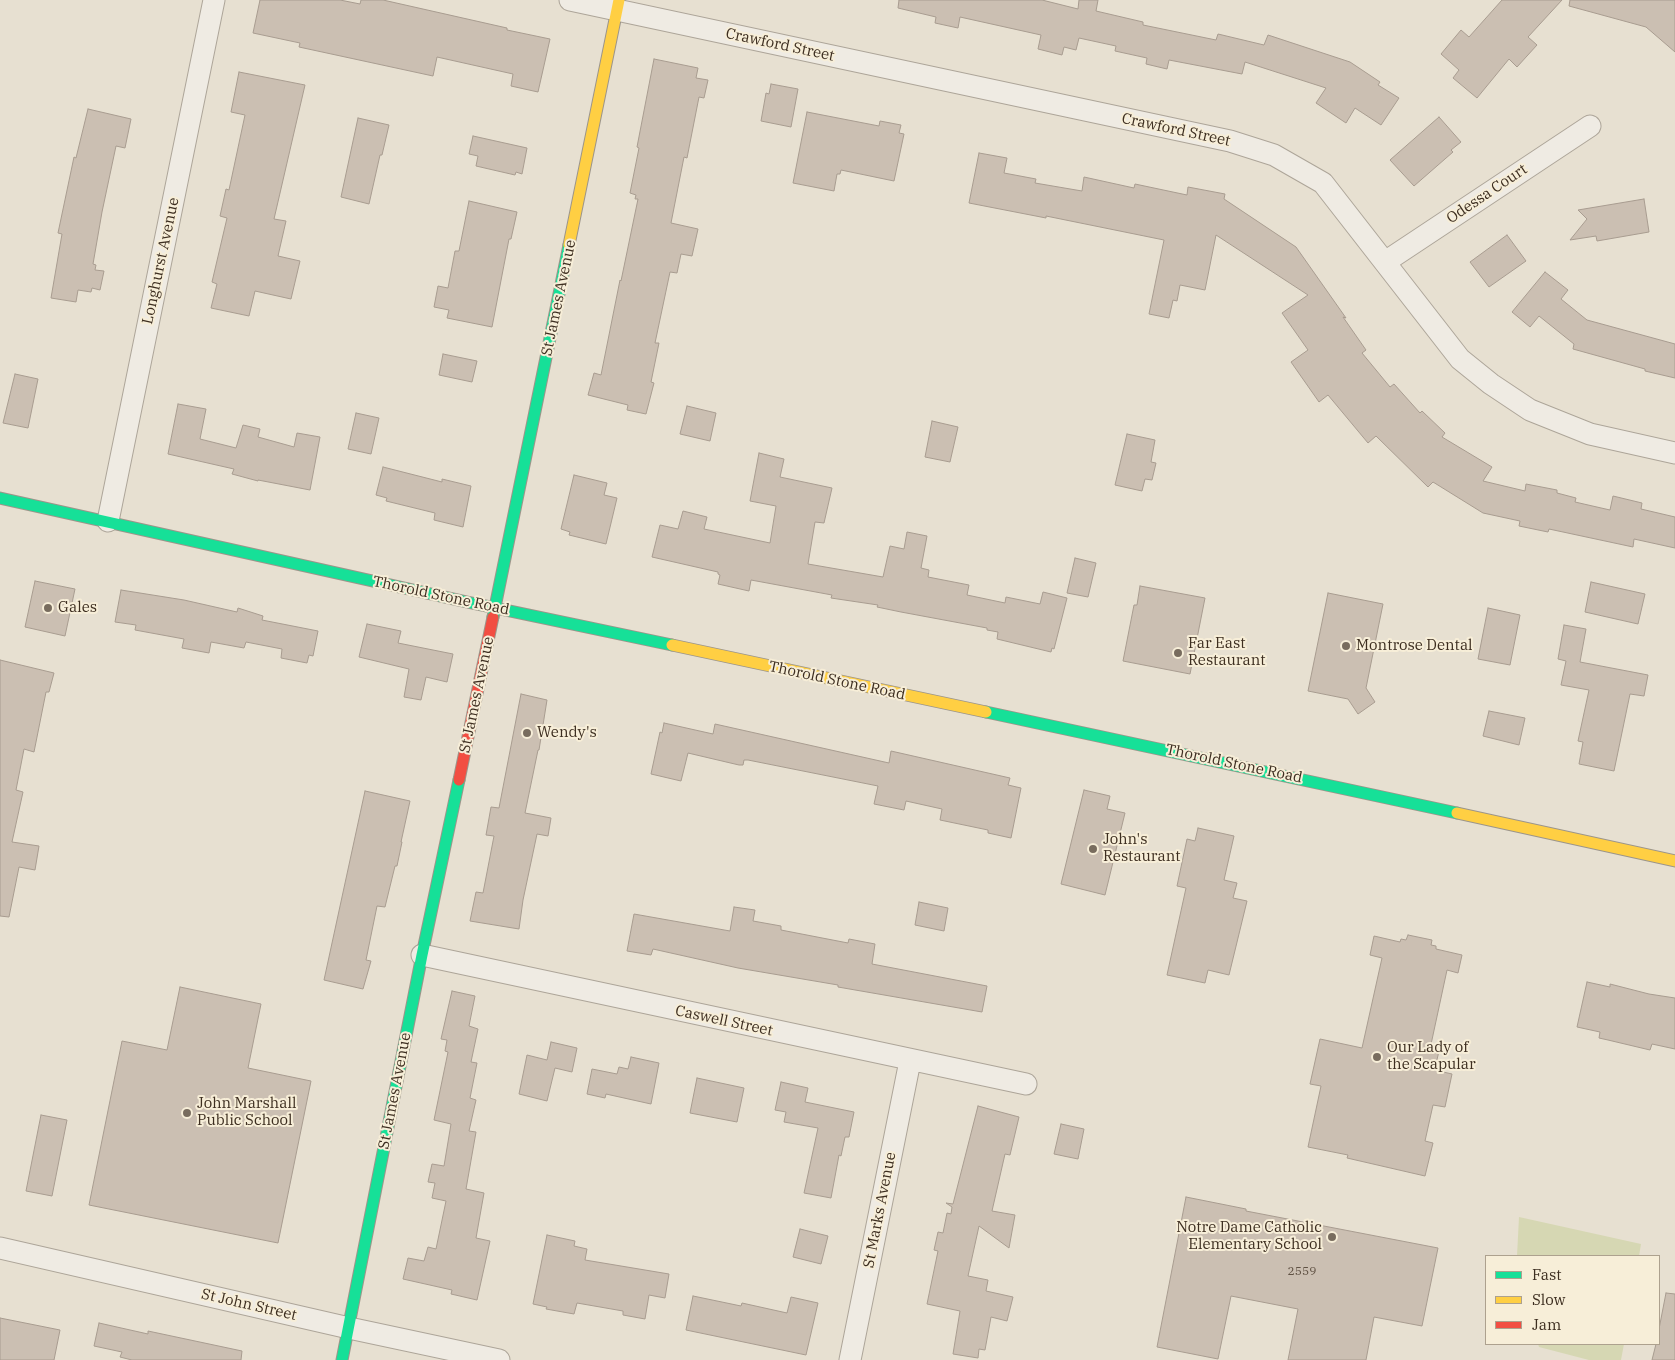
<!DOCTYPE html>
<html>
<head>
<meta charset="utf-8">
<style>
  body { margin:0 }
  #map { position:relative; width:1675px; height:1360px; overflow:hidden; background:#e7e0d1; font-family:"IBM Plex Serif",serif }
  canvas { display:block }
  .legend { position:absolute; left:1485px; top:1255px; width:175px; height:90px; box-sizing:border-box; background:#f7eed8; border:1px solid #ada18e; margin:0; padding:6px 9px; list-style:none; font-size:15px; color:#3d2e20 }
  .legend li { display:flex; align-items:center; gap:10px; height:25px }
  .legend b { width:25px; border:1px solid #ada18e }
</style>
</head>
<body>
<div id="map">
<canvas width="1675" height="1360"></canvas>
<ul class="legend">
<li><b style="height:6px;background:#16e098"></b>Fast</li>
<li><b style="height:6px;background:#ffcf43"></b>Slow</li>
<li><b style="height:6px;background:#f24e42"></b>Jam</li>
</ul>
</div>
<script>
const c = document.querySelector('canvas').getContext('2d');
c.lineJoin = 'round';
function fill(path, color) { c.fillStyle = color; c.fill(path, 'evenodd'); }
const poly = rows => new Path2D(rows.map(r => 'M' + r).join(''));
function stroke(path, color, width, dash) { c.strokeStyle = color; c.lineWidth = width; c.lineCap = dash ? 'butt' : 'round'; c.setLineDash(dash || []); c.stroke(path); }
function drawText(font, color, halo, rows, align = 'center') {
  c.font = font + ' "IBM Plex Serif",serif'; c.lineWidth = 4; c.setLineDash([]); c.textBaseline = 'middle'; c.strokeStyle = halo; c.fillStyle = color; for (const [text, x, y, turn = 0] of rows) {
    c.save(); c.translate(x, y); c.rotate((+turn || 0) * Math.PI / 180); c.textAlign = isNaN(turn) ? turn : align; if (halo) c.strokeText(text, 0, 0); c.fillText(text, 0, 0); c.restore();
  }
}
const green = poly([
  [1519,1217,1641,1244,1639,1256,1517,1256],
  [1538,1344,1624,1344,1621,1360,1589,1360,1539,1347]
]);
const building = poly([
  [260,0,340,0,360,4,361,0,383,0,507,28,507,30,550,39,538,92,511,86,513,74,437,57,433,76,299,47,300,43,253,33,260,0],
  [899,0,1042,0,1078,9,1079,0,1098,0,1096,11,1143,22,1143,25,1216,40,1218,34,1264,45,1268,35,1350,62,1380,82,1378,85,1399,98,1381,125,1355,108,1346,123,1316,103,1326,88,1245,62,1242,74,1169,60,1167,69,1146,64,1147,58,1115,51,1116,46,1079,38,1076,50,1064,47,1062,55,1038,49,1041,35,960,17,958,28,935,23,936,17,898,8,899,0],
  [1502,0,1562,0,1528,37,1537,45,1517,67,1509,59,1477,98,1453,78,1459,70,1441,54,1461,30,1469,37,1502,0],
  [1570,0,1675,0,1675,52,1646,27,1569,6,1570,0],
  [654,59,698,68,696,78,708,80,704,98,699,97,687,158,684,157,671,223,698,229,692,256,681,254,677,273,670,272,655,343,659,343,651,382,654,383,646,414,627,410,628,405,588,395,594,373,601,375,620,280,621,281,638,199,635,199,636,195,630,193,639,148,637,147,654,59],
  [239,72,305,85,274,219,286,221,278,256,300,261,291,299,255,291,249,316,211,308,217,284,212,282,227,218,220,216,226,189,229,190,245,115,231,112,239,72],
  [771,84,798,89,791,127,761,121,766,93,769,94,771,84],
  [88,109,131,119,125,148,116,146,102,212,93,264,96,265,95,270,104,271,100,290,92,288,91,292,78,290,76,302,51,298,62,234,58,233,74,157,76,158,88,109],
  [807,112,879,126,880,121,901,125,899,133,904,134,894,181,841,170,840,174,837,174,834,191,793,183,807,112],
  [1439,117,1461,142,1451,150,1453,152,1414,186,1390,160,1439,117],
  [358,118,389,125,382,155,380,155,369,204,341,197,358,118],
  [473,136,527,148,522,174,516,172,515,175,476,166,478,156,469,154,473,136],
  [979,153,1007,158,1004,173,1036,179,1035,183,1082,191,1084,177,1134,188,1135,184,1187,195,1188,187,1225,194,1224,199,1296,247,1346,318,1343,317,1366,350,1362,353,1390,387,1394,384,1420,413,1422,411,1445,433,1442,437,1492,467,1483,481,1525,491,1526,484,1557,490,1557,493,1576,498,1575,502,1610,510,1613,496,1642,503,1641,509,1675,517,1675,548,1634,539,1633,547,1549,529,1548,532,1519,526,1520,521,1483,513,1433,482,1428,487,1376,436,1368,443,1328,395,1319,402,1291,362,1308,350,1282,313,1308,295,1216,235,1205,290,1180,285,1177,301,1173,300,1169,318,1149,314,1164,240,1046,216,1046,218,969,203,979,153],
  [1644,199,1649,232,1597,241,1596,236,1570,240,1587,219,1578,210,1644,199],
  [469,201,517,212,511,239,509,239,492,327,447,318,449,310,434,307,438,286,448,288,455,251,459,251,469,201],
  [1507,235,1526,261,1489,287,1470,262,1507,235],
  [1545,272,1568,290,1561,299,1587,320,1675,344,1675,378,1645,371,1645,369,1573,349,1574,344,1539,316,1530,327,1512,312,1545,272],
  [443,354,477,361,472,382,439,375,443,354],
  [15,374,38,379,28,428,3,423,15,374],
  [178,404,206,409,200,439,236,448,243,425,260,429,258,437,294,447,297,433,320,437,310,490,258,480,258,481,232,474,234,469,168,454,178,404],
  [687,406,716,413,710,441,680,434,687,406],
  [356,413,379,418,371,454,348,449,356,413],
  [932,421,958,427,950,462,925,457,932,421],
  [1127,434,1155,440,1151,462,1156,463,1152,480,1145,479,1142,491,1115,485,1127,434],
  [759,453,784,459,780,477,832,488,824,523,815,522,808,564,883,577,890,546,904,549,907,532,927,536,921,568,929,570,928,577,969,585,967,595,1005,603,1006,597,1040,604,1043,592,1067,598,1054,649,1052,648,1051,652,997,639,998,632,987,630,987,628,901,612,877,607,878,605,831,598,832,595,751,580,749,591,718,584,720,575,718,574,718,572,652,557,660,525,678,529,683,511,707,517,704,529,770,543,776,506,750,501,759,453],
  [383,467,442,482,442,479,471,486,463,527,434,520,435,513,386,501,387,498,376,495,383,467],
  [574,475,607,483,604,495,617,498,606,544,569,535,570,532,561,529,574,475],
  [1075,558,1096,563,1088,597,1067,593,1075,558],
  [35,581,75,589,65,636,25,627,35,581],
  [1591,582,1645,594,1638,624,1585,612,1591,582],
  [1140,586,1205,598,1190,674,1123,661,1134,605,1137,605,1140,586],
  [121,590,184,600,237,612,238,608,263,616,262,620,318,631,313,656,309,655,307,663,281,658,282,649,246,642,244,648,211,642,209,653,182,648,184,639,135,630,136,625,115,622,121,590],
  [1328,593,1383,604,1366,688,1375,702,1358,714,1348,699,1308,691,1328,593],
  [1488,608,1520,615,1510,665,1478,659,1488,608],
  [367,624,401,631,398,643,453,654,447,682,426,677,421,700,404,697,409,669,359,657,367,624],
  [1564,625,1586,629,1580,662,1648,675,1644,696,1630,694,1614,771,1579,764,1583,742,1578,741,1589,690,1561,685,1566,661,1558,659,1564,625],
  [0,660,54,673,49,692,46,692,34,752,24,749,16,790,23,792,12,842,39,846,35,870,19,867,9,917,0,916,0,660],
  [521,694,547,700,539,750,538,750,525,813,551,818,548,836,537,834,523,900,519,929,470,921,476,892,483,893,494,836,486,835,491,807,499,808,521,694],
  [1489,711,1525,718,1519,745,1483,736,1489,711],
  [664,723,713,734,715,724,889,763,891,751,1010,778,1008,785,1021,788,1011,838,988,833,988,830,940,820,942,809,906,801,904,810,874,804,878,786,748,760,744,760,743,765,739,765,688,753,681,781,651,774,660,732,662,733,664,723],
  [1084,790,1110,796,1107,809,1125,813,1105,895,1061,884,1084,790],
  [365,791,410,801,401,842,402,842,397,866,395,866,385,907,377,906,366,960,371,961,363,989,324,980,365,791],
  [1198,828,1234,836,1224,880,1237,883,1233,898,1247,901,1229,975,1208,970,1205,983,1167,975,1186,888,1177,886,1187,839,1195,841,1198,828],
  [919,902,948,908,944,931,915,925,919,902],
  [734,907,755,910,753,921,781,926,781,930,848,943,849,939,875,944,872,964,987,986,982,1012,838,987,838,985,738,968,653,949,651,955,627,951,634,914,730,931,734,907],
  [1408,935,1432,940,1431,945,1436,946,1436,949,1462,955,1458,973,1447,970,1430,1049,1439,1051,1436,1064,1441,1065,1439,1071,1452,1074,1445,1107,1433,1105,1425,1141,1433,1143,1425,1176,1347,1158,1348,1155,1308,1147,1321,1086,1310,1084,1320,1039,1362,1048,1382,958,1370,955,1374,936,1400,942,1401,939,1406,940,1408,935],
  [1587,982,1610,987,1610,984,1649,994,1675,998,1675,1049,1652,1044,1650,1050,1608,1040,1599,1038,1600,1032,1577,1027,1587,982],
  [180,987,261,1004,248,1068,311,1081,278,1243,89,1205,122,1041,167,1050,180,987],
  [452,991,475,996,469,1026,478,1029,471,1062,477,1063,470,1098,476,1100,469,1131,476,1132,466,1189,484,1193,476,1238,490,1241,477,1300,451,1294,452,1290,403,1279,408,1258,424,1261,428,1247,436,1249,446,1201,432,1198,435,1183,428,1182,432,1164,444,1166,451,1124,434,1120,448,1052,445,1051,447,1040,441,1039,452,991],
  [551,1042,577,1048,572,1072,555,1068,547,1101,519,1094,527,1055,547,1060,551,1042],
  [631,1057,659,1063,651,1104,606,1094,605,1098,587,1094,592,1069,617,1074,619,1067,628,1069,631,1057],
  [697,1078,744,1088,737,1122,690,1113,697,1078],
  [781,1082,808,1088,805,1102,854,1112,849,1137,845,1137,841,1156,839,1155,831,1198,804,1193,818,1128,784,1122,786,1112,775,1110,781,1082],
  [978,1106,1019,1117,1010,1155,1005,1154,992,1211,1015,1215,1009,1248,979,1226,968,1276,988,1280,986,1291,1013,1297,1007,1321,991,1317,985,1350,979,1349,978,1358,953,1354,960,1311,927,1304,938,1251,934,1250,938,1232,943,1233,947,1213,951,1214,952,1207,946,1203,953,1204,978,1106],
  [41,1115,67,1120,52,1196,26,1191,41,1115],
  [1061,1124,1084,1129,1078,1159,1054,1154,1061,1124],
  [1186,1197,1246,1209,1246,1211,1438,1248,1422,1326,1374,1317,1366,1360,1288,1360,1298,1309,1231,1296,1218,1359,1157,1347,1186,1197],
  [800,1229,828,1236,821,1264,793,1257,800,1229],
  [547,1235,575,1241,574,1246,587,1249,585,1260,669,1274,665,1298,649,1295,645,1319,623,1315,623,1311,577,1303,574,1314,546,1309,547,1307,533,1304,547,1235],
  [1666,1293,1675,1294,1675,1360,1652,1360,1656,1344,1659,1344,1659,1329,1666,1293],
  [693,1296,741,1306,742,1303,787,1313,791,1297,818,1303,806,1355,686,1330,693,1296],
  [0,1318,60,1330,54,1360,0,1360,0,1318],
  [99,1323,148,1334,148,1331,242,1351,241,1360,132,1360,120,1357,122,1352,94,1346,99,1323]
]);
const street = poly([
  [570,0,1230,141,1274,155,1323,183,1460,359,1491,384,1530,410,1590,434,1675,453],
  [1385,262,1590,126],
  [108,521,214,0],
  [422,955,1026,1084],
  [0,1248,349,1328,499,1360],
  [850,1360,910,1061]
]);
const fast = poly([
  [0,498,467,602,672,645],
  [493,617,569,245],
  [986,712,1457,813],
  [342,1360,422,955,459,780]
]);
const slow = poly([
  [569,245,619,0],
  [672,645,986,712],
  [1457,813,1675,861]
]);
const jam = poly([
  [459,780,493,617]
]);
const markers = [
  [48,608,5,"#786c5e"],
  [1346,646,5,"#786c5e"],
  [1178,653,5,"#786c5e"],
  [527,733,5,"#786c5e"],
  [1093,849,5,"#786c5e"],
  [1377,1057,5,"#786c5e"],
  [187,1113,5,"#786c5e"],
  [1332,1237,5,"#786c5e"]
];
const numberNames = [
  ["2559",1302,1272]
];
const streetNames = [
  ["Crawford Street",780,45,12],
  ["Crawford Street",1176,130,12],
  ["Odessa Court",1487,194,-34],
  ["Longhurst Avenue",161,261,-78],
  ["St James Avenue",559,298,-78],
  ["Thorold Stone Road",441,596,12],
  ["Thorold Stone Road",837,681,12],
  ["St James Avenue",477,695,-78],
  ["Thorold Stone Road",1234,764,12],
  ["Caswell Street",724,1021,12],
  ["St James Avenue",395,1091,-79],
  ["St Marks Avenue",880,1210,-79],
  ["St John Street",249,1305,13]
];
const poiNames = [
  ["Gales",58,608],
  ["Far East",1188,644],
  ["Restaurant",1188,661],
  ["Montrose Dental",1356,646],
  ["Wendy's",537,733],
  ["John's",1103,840],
  ["Restaurant",1103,857],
  ["Our Lady of",1387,1048],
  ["the Scapular",1387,1065],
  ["John Marshall",197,1104],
  ["Public School",197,1121],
  ["Notre Dame Catholic",1322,1228,"right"],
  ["Elementary School",1322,1245,"right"]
];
fill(green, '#d6d7b3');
fill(building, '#cbbfb2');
stroke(building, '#a89c90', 1);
stroke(street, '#ada599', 23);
stroke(fast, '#9c958a', 13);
stroke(slow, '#9c958a', 13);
stroke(jam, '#9c958a', 13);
stroke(street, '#efebe3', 21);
stroke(fast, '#16e098', 11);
stroke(slow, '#ffcf43', 11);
stroke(jam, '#f24e42', 11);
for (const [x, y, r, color] of markers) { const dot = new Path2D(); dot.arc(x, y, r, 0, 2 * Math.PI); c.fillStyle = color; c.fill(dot); stroke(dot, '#f7eed8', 2); }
drawText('12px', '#605244', null, numberNames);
drawText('15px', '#3d2e20', '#f7eed8', streetNames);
drawText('15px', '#3d2e20', '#f7eed8', poiNames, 'left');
</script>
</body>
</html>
